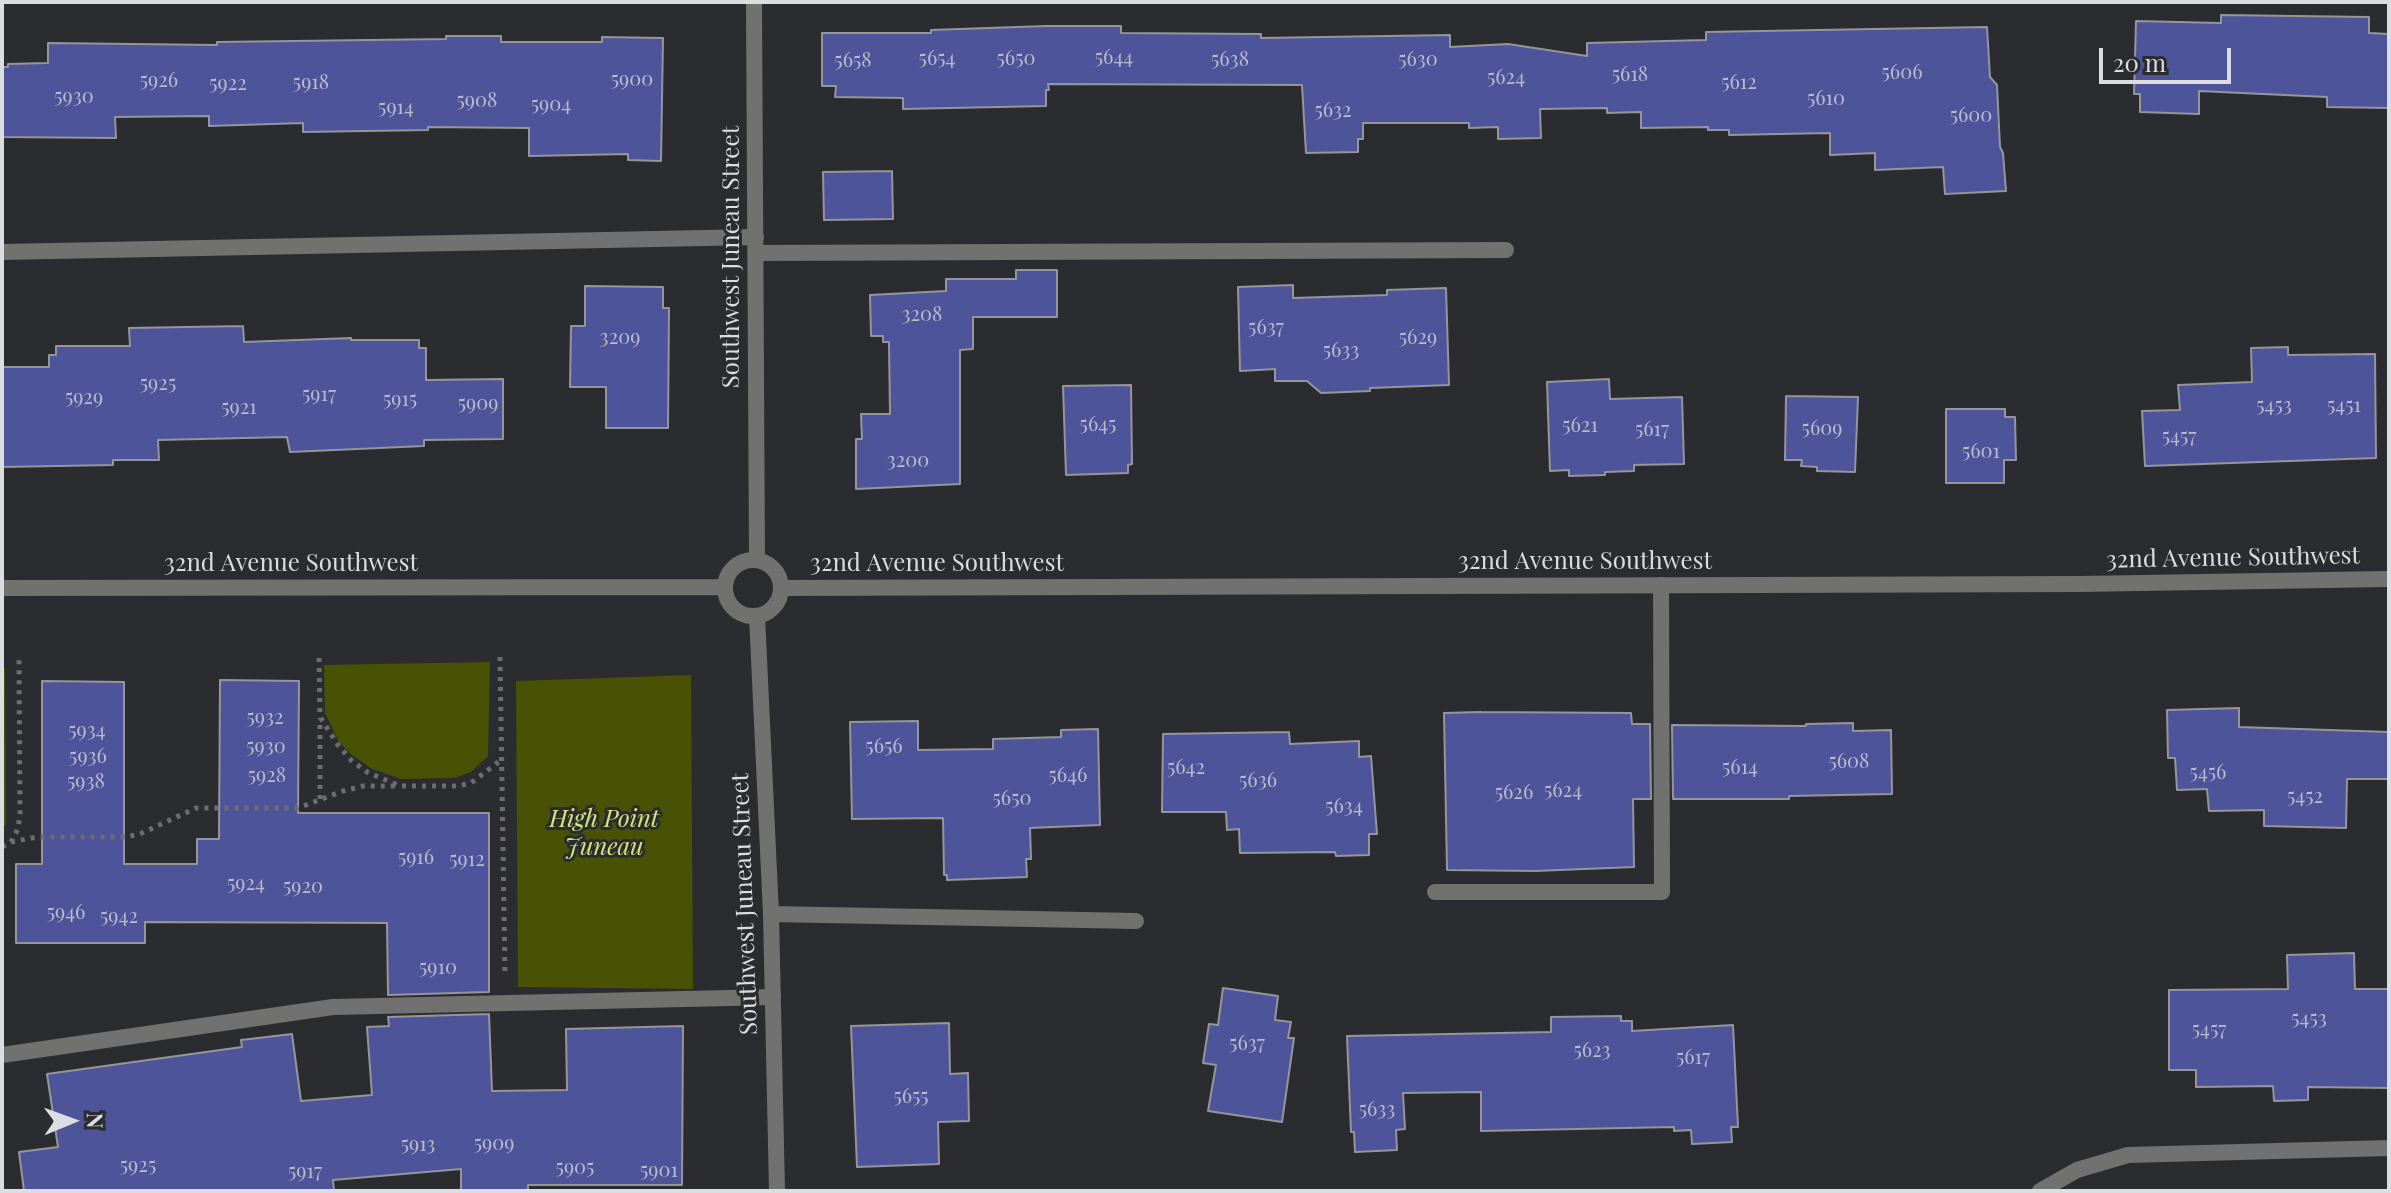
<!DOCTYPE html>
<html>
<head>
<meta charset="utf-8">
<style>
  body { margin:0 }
  #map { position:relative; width:2391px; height:1193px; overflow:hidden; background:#2b2c30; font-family:"Playfair Display",serif }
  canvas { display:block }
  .frame { position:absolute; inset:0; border:4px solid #dcdde0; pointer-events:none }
  .north { position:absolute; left:32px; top:1081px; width:80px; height:80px; -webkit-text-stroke:6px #2b2c30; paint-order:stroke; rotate:89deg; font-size:22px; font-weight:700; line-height:32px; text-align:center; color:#dcdde0 }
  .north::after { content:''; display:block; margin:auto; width:28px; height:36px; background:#dcdde0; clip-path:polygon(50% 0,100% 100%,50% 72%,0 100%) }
  .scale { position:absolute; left:2099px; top:48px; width:132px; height:36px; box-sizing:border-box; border:4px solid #dcdde0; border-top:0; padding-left:10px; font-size:24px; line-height:28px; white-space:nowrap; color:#dcdde0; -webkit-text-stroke:6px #2b2c30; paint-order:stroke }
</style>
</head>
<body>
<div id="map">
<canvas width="2391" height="1193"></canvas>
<div class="frame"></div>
<div class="north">N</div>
<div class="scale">20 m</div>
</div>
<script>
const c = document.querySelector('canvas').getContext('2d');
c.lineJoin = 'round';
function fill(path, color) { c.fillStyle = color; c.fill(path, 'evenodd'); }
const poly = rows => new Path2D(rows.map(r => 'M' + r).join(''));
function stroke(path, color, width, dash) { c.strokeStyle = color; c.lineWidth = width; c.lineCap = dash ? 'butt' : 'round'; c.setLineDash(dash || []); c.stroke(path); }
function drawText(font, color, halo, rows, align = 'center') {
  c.font = font + ' "Playfair Display",serif'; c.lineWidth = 6; c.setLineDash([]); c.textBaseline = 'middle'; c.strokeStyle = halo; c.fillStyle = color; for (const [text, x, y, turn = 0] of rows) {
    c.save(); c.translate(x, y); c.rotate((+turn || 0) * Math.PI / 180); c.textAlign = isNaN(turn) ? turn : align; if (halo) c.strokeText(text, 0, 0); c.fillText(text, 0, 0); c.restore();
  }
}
const green = poly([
  [490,662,488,756,471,772,454,778,401,779,372,769,352,755,339,742,325,713,324,665],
  [2,668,5,668,6,825,2,828],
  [691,675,693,989,518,987,516,681]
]);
const building = poly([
  [2221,15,2369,17,2369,33,2389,34,2389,108,2327,107,2327,97,2199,91,2199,114,2140,112,2140,94,2134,94,2136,21,2221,23,2221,15],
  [1046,26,1121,26,1121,33,1261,34,1261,38,1450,35,1450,47,1508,44,1587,56,1587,43,1706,40,1706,32,1987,27,1990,77,1997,85,2000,147,2003,153,2006,191,1945,194,1943,167,1875,170,1875,153,1830,155,1830,133,1729,135,1729,130,1708,130,1708,127,1641,128,1641,112,1607,113,1607,108,1540,109,1541,138,1498,139,1498,127,1469,128,1469,123,1363,123,1363,139,1358,139,1358,152,1306,153,1302,85,1048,84,1049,90,1046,90,1046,106,903,109,903,98,835,97,836,86,822,86,822,33,931,33,931,30,1046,26],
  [446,36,501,36,501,42,602,42,602,37,663,38,661,161,628,160,628,154,529,156,529,128,428,127,428,130,303,132,303,123,209,126,209,116,115,117,116,138,2,137,2,67,8,67,8,64,48,63,48,43,217,45,217,42,446,39,446,36],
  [892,171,893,219,824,220,823,172,892,171],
  [1016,270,1057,270,1057,317,973,317,973,349,960,350,960,484,856,489,856,439,862,439,861,414,890,414,889,342,883,342,883,336,871,336,870,295,946,291,946,279,1016,279,1016,270],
  [1293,285,1293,298,1387,295,1387,290,1446,288,1449,385,1370,388,1370,391,1321,393,1307,381,1275,381,1275,369,1240,371,1238,287,1293,285],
  [585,286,663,287,663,308,669,308,668,428,606,428,606,387,570,387,571,326,585,326,585,286],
  [243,326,244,342,351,338,351,340,419,340,419,348,426,348,426,380,503,379,503,439,424,440,424,446,290,452,287,437,158,440,159,460,113,460,113,465,2,467,2,367,49,367,49,355,56,355,56,346,130,346,129,328,243,326],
  [2288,347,2288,355,2375,354,2376,458,2145,466,2142,411,2180,410,2178,385,2252,382,2251,348,2288,347],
  [1609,379,1610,399,1682,397,1684,464,1634,465,1634,471,1605,472,1605,475,1569,476,1569,470,1550,471,1547,382,1609,379],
  [1131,385,1132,464,1128,465,1128,473,1066,475,1063,386,1131,385],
  [1786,396,1858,397,1855,472,1817,471,1817,467,1801,466,1802,460,1785,460,1786,396],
  [1946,409,2005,409,2005,417,2015,417,2016,460,2004,460,2004,483,1946,483,1946,409],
  [220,680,299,681,298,813,489,813,489,992,388,995,387,923,145,922,145,943,16,943,16,864,42,864,42,681,124,682,124,864,197,864,197,839,219,839,220,680],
  [2239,708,2239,727,2389,732,2389,779,2347,779,2346,828,2264,826,2264,810,2209,811,2207,789,2177,790,2175,758,2168,758,2167,710,2239,708],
  [1481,712,1631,713,1632,724,1650,724,1651,799,1633,799,1634,867,1535,871,1447,870,1444,713,1481,712],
  [918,721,918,750,993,749,993,739,1061,737,1061,730,1098,729,1100,825,1030,828,1031,859,1026,859,1027,877,947,880,947,875,944,875,943,818,852,819,850,722,918,721],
  [1853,723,1853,731,1891,730,1892,794,1789,796,1789,799,1673,799,1672,725,1806,726,1806,724,1853,723],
  [1289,732,1290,744,1359,741,1359,757,1371,756,1377,834,1369,834,1369,855,1336,856,1335,852,1240,853,1239,829,1227,830,1226,812,1162,812,1163,734,1289,732],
  [2354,953,2355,989,2389,989,2389,1088,2308,1087,2308,1100,2274,1101,2273,1086,2196,1087,2196,1070,2169,1070,2169,990,2288,989,2287,955,2354,953],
  [1223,988,1278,996,1275,1020,1291,1022,1288,1038,1294,1038,1282,1122,1208,1111,1216,1065,1203,1063,1209,1024,1218,1025,1223,988],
  [489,1014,492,1091,567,1090,566,1029,683,1026,682,1185,528,1185,528,1191,461,1191,461,1169,333,1180,334,1191,24,1191,19,1152,58,1147,47,1074,242,1047,241,1040,292,1034,301,1101,372,1095,367,1027,389,1026,388,1017,489,1014],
  [1621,1016,1621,1021,1632,1021,1632,1031,1733,1025,1738,1127,1731,1127,1732,1142,1692,1144,1691,1130,1674,1131,1674,1127,1481,1131,1481,1092,1403,1093,1405,1129,1396,1130,1397,1150,1355,1152,1354,1132,1351,1132,1347,1036,1551,1032,1551,1017,1621,1016],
  [949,1023,950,1074,968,1073,969,1121,938,1122,939,1164,857,1167,851,1026,949,1023]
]);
const path = poly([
  [500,657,505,976],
  [319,658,320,717,338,745,352,761,367,772,400,786,458,786,471,783,501,760],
  [320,799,320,718],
  [11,842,37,837,126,837,140,834,196,808,298,808,343,791,363,786,400,786],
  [2,847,11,842,18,829,20,814,19,660]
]);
const lane = poly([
  [2,252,756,237],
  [757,253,1506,250],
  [1435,892,1662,892,1661,585],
  [771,914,1136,921],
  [2,1055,333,1007,773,997]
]);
const street = poly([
  [754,2,757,560],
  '725 588a28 28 0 1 1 56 0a28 28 0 1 1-56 0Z',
  [2,588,725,587],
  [781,588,2080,584,2389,579],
  [757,616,771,914,777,1191],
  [2040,1191,2077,1170,2128,1155,2389,1148]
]);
const numberNames = [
  ["5644",1114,58],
  ["5654",937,59],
  ["5650",1016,59],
  ["5638",1230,60],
  ["5630",1418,60],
  ["5658",853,61],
  ["5606",1902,73],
  ["5618",1630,75],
  ["5624",1506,78],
  ["5900",632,80],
  ["5926",159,81],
  ["5918",311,83],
  ["5612",1739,83],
  ["5922",228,84],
  ["5930",74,97],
  ["5610",1826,99],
  ["5908",477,101],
  ["5904",551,105],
  ["5914",396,108],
  ["5632",1333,111],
  ["5600",1971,116],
  ["3208",922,315],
  ["5637",1266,328],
  ["3209",620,338],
  ["5629",1418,338],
  ["5633",1341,351],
  ["5925",158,384],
  ["5917",319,395],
  ["5929",84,398],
  ["5915",400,400],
  ["5909",478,404],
  ["5453",2274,406],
  ["5451",2344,406],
  ["5921",239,408],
  ["5645",1098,425],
  ["5621",1580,426],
  ["5609",1822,429],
  ["5617",1652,430],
  ["5457",2179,437],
  ["5601",1981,452],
  ["3200",908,461],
  ["5932",265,718],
  ["5934",87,731],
  ["5930",266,747],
  ["5656",884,747],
  ["5936",88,757],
  ["5608",1849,762],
  ["5642",1186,768],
  ["5614",1740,768],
  ["5456",2208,773],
  ["5928",267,776],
  ["5646",1068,776],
  ["5636",1258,781],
  ["5938",86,782],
  ["5624",1563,791],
  ["5626",1514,793],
  ["5452",2305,797],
  ["5650",1012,799],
  ["5634",1344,807],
  ["5916",416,858],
  ["5912",467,860],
  ["5924",246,884],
  ["5920",303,887],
  ["5946",66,913],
  ["5942",119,917],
  ["5910",438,968],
  ["5453",2309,1019],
  ["5457",2209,1030],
  ["5637",1247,1044],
  ["5623",1592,1051],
  ["5617",1693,1058],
  ["5655",911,1097],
  ["5633",1377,1110],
  ["5909",494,1144],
  ["5913",418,1145],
  ["5925",138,1166],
  ["5905",575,1168],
  ["5901",659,1171],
  ["5917",305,1172]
];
const streetNames = [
  ["Southwest Juneau Street",732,257,-90],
  ["32nd Avenue Southwest",2233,558,-1],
  ["32nd Avenue Southwest",1585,562],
  ["32nd Avenue Southwest",291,564],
  ["32nd Avenue Southwest",937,564],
  ["Southwest Juneau Street",745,904,-92]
];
const parkNames = [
  ["High Point",604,820],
  ["Juneau",604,848]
];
fill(green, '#485104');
fill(building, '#4e5499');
stroke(building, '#95969c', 2);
stroke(path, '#6c6d70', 5, [4, 6]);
stroke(lane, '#71716f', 16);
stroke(street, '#71716f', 16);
drawText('20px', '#b8bbce', null, numberNames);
drawText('24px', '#dcdde0', '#2b2c30', streetNames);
drawText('italic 24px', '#d5e776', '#2b2c30', parkNames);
</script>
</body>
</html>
